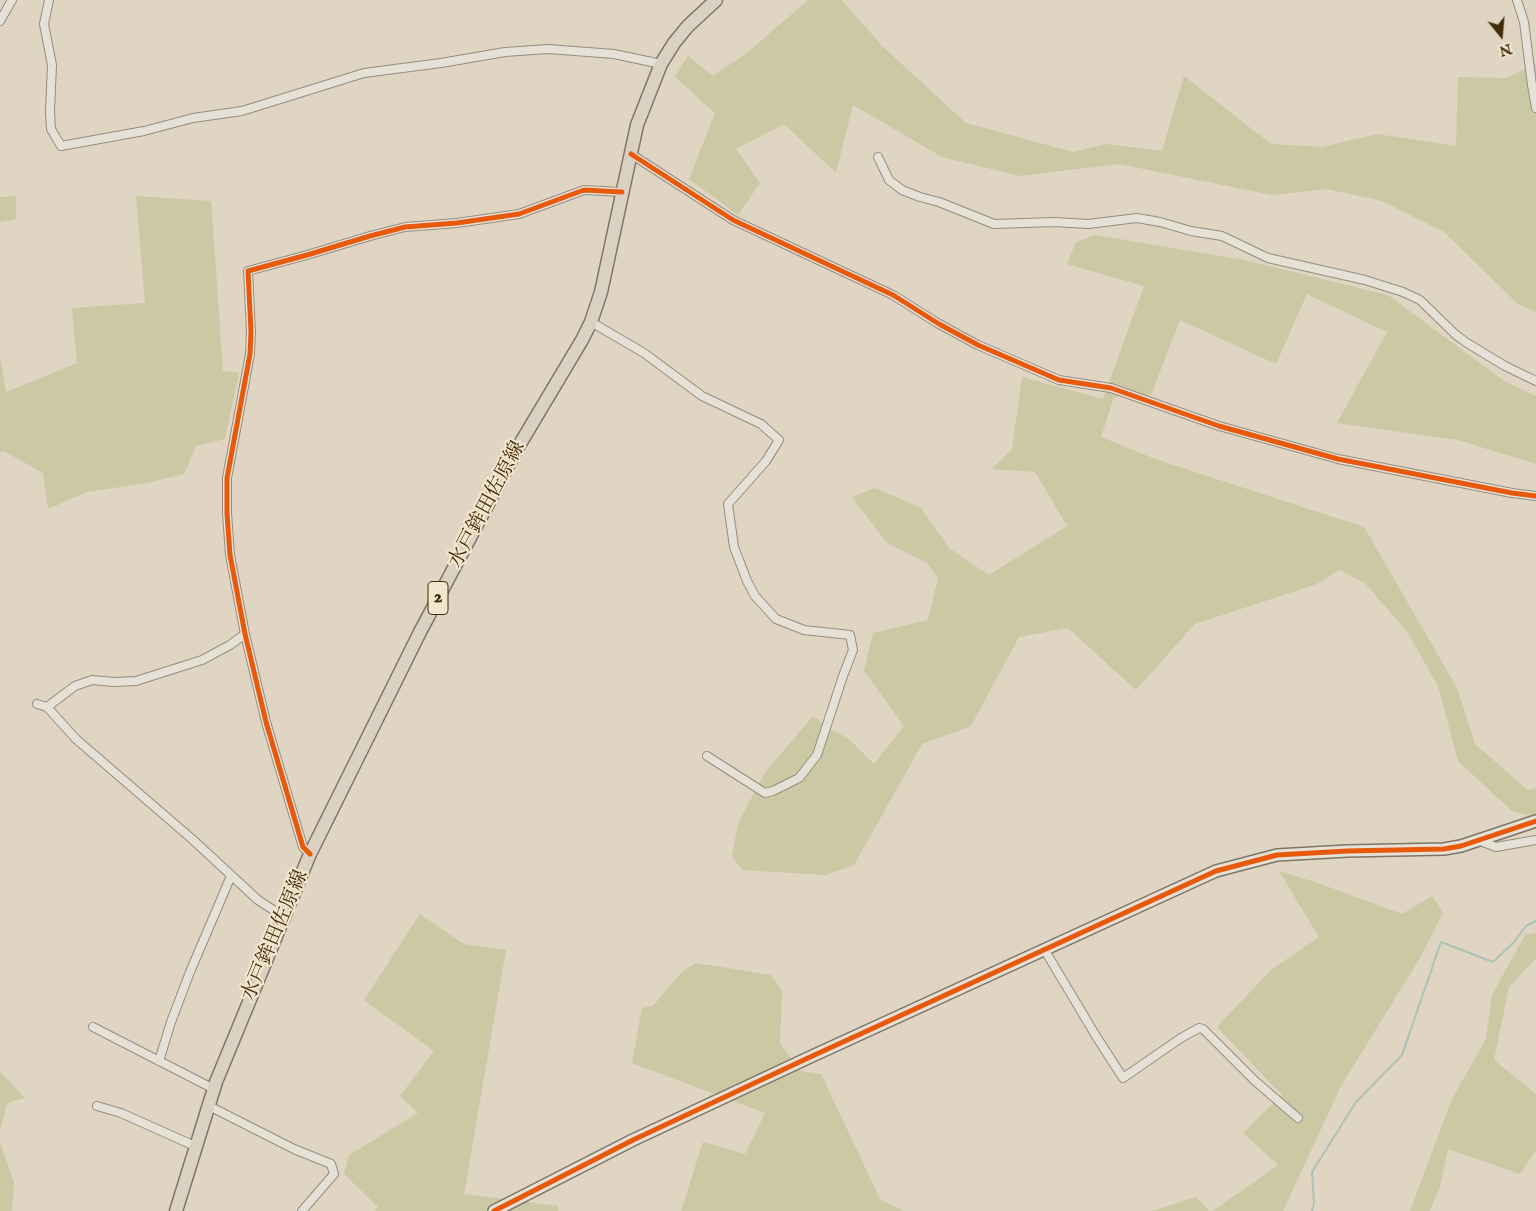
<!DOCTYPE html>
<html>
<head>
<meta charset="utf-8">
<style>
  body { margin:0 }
  #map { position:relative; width:1536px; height:1211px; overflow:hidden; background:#e0d4c2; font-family:"IM FELL English",serif }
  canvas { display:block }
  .north { position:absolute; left:1476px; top:10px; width:50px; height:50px; -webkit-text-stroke:4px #f3e6cf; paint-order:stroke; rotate:163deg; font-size:14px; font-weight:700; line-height:20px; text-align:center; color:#422b08 }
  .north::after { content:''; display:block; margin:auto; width:18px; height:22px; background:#422b08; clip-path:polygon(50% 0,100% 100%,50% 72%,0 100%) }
</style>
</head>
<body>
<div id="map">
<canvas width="1536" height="1211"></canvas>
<div class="north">N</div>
</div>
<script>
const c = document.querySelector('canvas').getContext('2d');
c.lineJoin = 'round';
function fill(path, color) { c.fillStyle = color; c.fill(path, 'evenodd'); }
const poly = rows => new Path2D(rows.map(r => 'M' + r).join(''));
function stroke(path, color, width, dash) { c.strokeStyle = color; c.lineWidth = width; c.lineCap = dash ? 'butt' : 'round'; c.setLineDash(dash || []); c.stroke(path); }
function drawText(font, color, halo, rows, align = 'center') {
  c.font = font + ' "IM FELL English","Noto Serif JP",serif'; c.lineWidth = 4.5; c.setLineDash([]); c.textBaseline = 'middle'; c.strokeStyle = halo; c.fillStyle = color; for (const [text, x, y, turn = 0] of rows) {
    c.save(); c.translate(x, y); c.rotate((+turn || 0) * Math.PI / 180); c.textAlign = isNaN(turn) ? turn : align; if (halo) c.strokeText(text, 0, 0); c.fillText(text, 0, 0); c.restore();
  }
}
const green = poly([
  [808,0,842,0,882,46,966,123,1073,152,1106,144,1162,151,1184,76,1271,144,1322,147,1377,134,1456,146,1458,77,1506,78,1536,64,1536,312,1518,304,1444,232,1382,201,1327,189,1272,195,1119,164,1020,176,942,157,853,105,836,173,784,124,736,149,760,183,738,215,689,179,715,113,675,77,688,56,713,76,747,53],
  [16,196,16,219,0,222,0,197],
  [136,196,211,201,223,371,239,373,225,439,196,446,184,474,147,483,87,492,48,509,43,473,4,451,0,452,0,356,6,392,77,363,72,308,145,303],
  [1096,235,1244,260,1388,295,1504,381,1536,396,1536,464,1458,440,1337,423,1387,332,1307,294,1276,364,1180,320,1151,395,1114,397,1101,437,1158,460,1364,527,1457,688,1475,744,1528,790,1536,788,1536,817,1512,811,1458,761,1438,686,1408,633,1365,583,1339,570,1317,584,1195,624,1136,690,1068,628,1019,637,971,726,922,744,854,865,826,875,742,870,732,856,738,824,764,774,813,716,830,729,849,739,874,764,904,726,864,671,873,633,928,620,938,578,927,563,887,543,852,497,875,488,921,508,949,548,989,575,1067,526,1035,472,992,469,1012,449,1022,377,1103,399,1144,286,1067,264,1076,242],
  [1279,871,1318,883,1402,914,1432,896,1443,913,1420,958,1341,1086,1283,1211,1213,1211,1278,1165,1243,1133,1282,1095,1217,1027,1271,970,1319,937],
  [420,914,464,944,506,950,464,1194,558,1206,558,1211,375,1211,378,1207,344,1174,349,1155,418,1113,400,1096,434,1051,364,1000],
  [1536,933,1536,958,1509,987,1494,1060,1536,1094,1536,1150,1520,1174,1448,1149,1440,1186,1430,1211,1410,1211,1452,1099,1486,1039,1492,995,1525,935],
  [696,963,771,975,782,991,780,1043,800,1071,821,1074,880,1199,904,1211,681,1211,703,1142,745,1154,765,1113,632,1063,642,1008,653,1006,683,971],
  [0,1072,25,1098,7,1103,0,1131],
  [0,1143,14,1182,12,1211,0,1211],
  [1196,1197,1209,1211,1152,1211]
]);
const stream = poly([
  [1312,1211,1314,1204,1312,1172,1356,1102,1402,1055,1441,942,1493,962,1514,942,1526,926,1536,921]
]);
const street = poly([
  [49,0,44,24,52,65,50,112,51,129,61,146,144,131,193,118,242,111,364,73,441,63,505,52,548,49,614,54,661,64],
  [1517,0,1524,22,1532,85,1536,108],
  [0,21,12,0],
  [631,154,733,220,893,295,939,324,978,345,1059,380,1111,388,1219,426,1338,459,1512,493,1536,496],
  [878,157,889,180,902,190,920,197,939,202,994,224,1054,222,1088,224,1137,218,1160,222,1191,231,1222,236,1268,258,1365,280,1403,292,1420,300,1456,335,1467,343,1505,366,1536,381],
  [591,322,644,353,702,396,761,424,779,440,766,461,728,504,734,547,747,581,755,596,776,619,804,630,850,635,853,650,843,676,817,755,799,778,773,791,765,793,707,756],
  [37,704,47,707,76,739,192,839,258,900,284,917],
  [47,707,75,686,92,680,114,682,136,681,202,660,230,645,245,634],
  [1478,840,1496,847,1536,840],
  [310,854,303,847,266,722,245,634,230,555,227,513,227,478,250,354,251,331,248,271,307,255,370,236,405,227,457,223,519,214,584,190,622,192],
  [1044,949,1096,1036,1123,1078,1181,1038,1199,1028,1203,1029,1255,1081,1298,1118],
  [93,1027,214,1089],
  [159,1061,171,1022,190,972,231,876],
  [97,1106,121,1113,197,1147],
  [209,1106,294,1149,331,1164,334,1174,302,1211]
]);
const secondary = poly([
  [494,1211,633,1140,808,1058,1216,871,1277,855,1347,851,1444,849,1461,846,1536,821]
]);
const primary = poly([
  [176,1211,216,1082,310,854,420,632,517,449,582,340,591,322,601,292,637,125,661,64,674,43,688,26,716,0]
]);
const cycleway = poly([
  [631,154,733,220,893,295,939,324,978,345,1059,380,1111,388,1219,426,1338,459,1512,493,1536,496],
  [310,854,303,847,266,722,245,634,230,555,227,513,227,478,250,354,251,331,248,271,307,255,370,236,405,227,457,223,519,214,584,190,622,192],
  [494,1211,633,1140,808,1058,1216,871,1277,855,1347,851,1444,849,1461,846,1536,821]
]);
const shields = [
  [438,598,20]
];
const shieldNames = [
  ["2",438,598]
];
const streetNames = [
  ["水戸鉾田佐原線",488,505,-62],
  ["水戸鉾田佐原線",276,936,-67]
];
fill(green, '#cbc8a4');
stroke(stream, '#aec1b6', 2);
stroke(street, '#968c7e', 10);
stroke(secondary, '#7f7566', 14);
stroke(primary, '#7f7566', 15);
stroke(street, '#e6e1d7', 8);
stroke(secondary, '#e6e1d7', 11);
stroke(primary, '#dad1c2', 12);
stroke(cycleway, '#e8590c', 5);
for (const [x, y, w] of shields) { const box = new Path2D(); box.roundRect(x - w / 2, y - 16.5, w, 33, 4); c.fillStyle = '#f3e6cf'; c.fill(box); stroke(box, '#422b08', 1); }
drawText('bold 19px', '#422b08', null, shieldNames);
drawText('20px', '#422b08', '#f3e6cf', streetNames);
</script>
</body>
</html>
